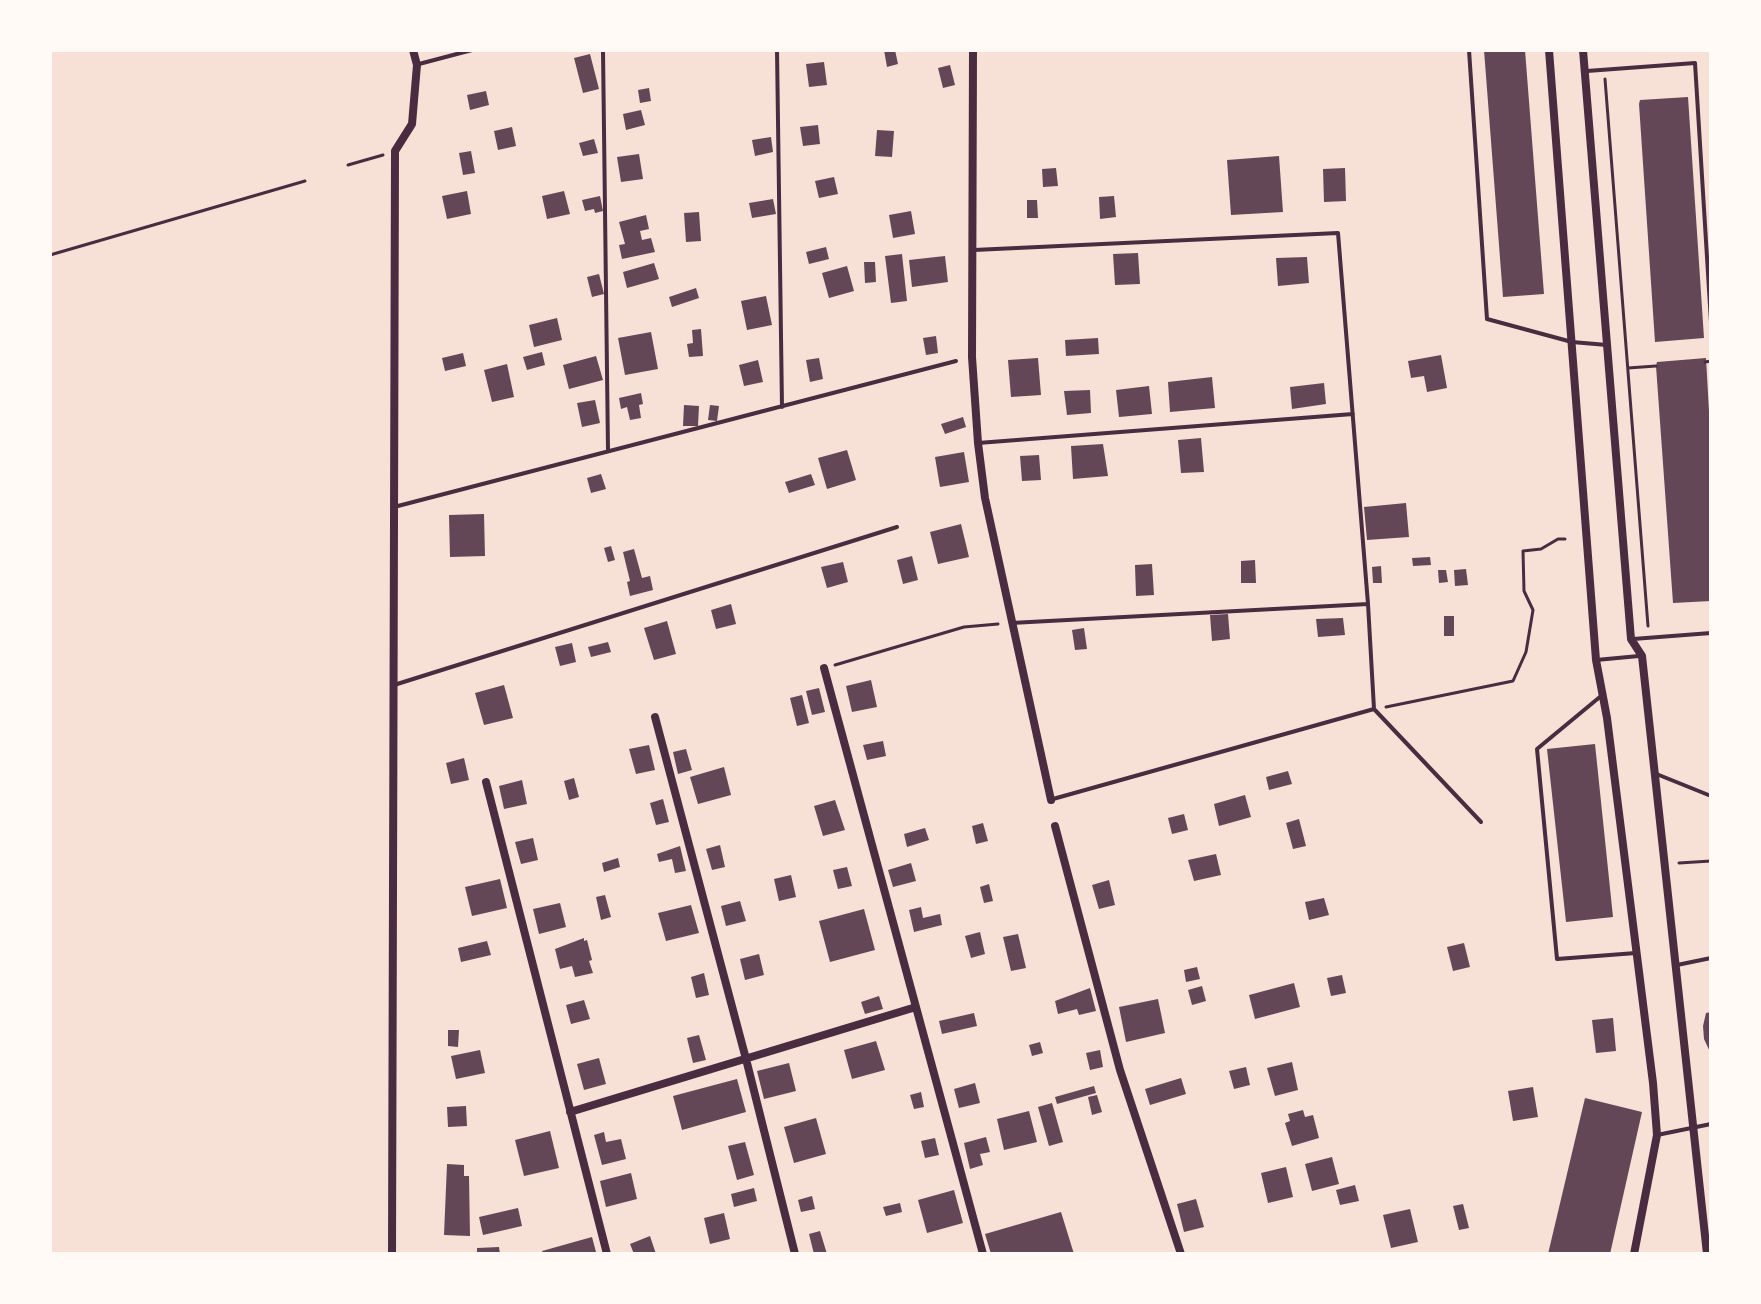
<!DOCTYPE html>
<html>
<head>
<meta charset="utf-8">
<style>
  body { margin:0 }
  #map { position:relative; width:1761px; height:1304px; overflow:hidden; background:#f7e1d7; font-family:"DM Sans",sans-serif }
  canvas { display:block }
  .frame { position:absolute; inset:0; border:52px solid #fffaf5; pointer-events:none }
</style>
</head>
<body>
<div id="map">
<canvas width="1761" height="1304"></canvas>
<div class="frame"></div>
</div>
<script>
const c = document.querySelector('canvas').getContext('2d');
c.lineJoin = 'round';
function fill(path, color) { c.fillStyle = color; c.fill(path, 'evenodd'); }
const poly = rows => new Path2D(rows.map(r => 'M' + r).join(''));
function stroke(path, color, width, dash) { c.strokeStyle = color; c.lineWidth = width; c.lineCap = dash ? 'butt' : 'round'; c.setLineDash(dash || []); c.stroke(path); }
const building = poly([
  [884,50,895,50,898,64,887,67],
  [1484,50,1525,50,1544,294,1503,297],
  [590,54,599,89,583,93,574,58],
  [824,62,827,85,809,87,806,64],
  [950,65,955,85,943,88,938,68],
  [649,88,651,101,640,103,638,90],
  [486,91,489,105,470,110,467,95],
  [1688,97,1704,338,1655,342,1639,104,1640,100],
  [641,110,645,125,626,130,623,114],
  [818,125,820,144,803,146,800,127],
  [512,127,516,146,498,150,494,131],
  [877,130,894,131,892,157,875,156],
  [771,137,773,152,755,156,752,140],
  [594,139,598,153,583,156,579,143],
  [471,151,475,173,463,175,459,153],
  [639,154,643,179,621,182,617,157],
  [1279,156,1283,212,1231,215,1227,160],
  [1056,168,1058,186,1043,187,1042,169],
  [1345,168,1346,201,1324,202,1323,169],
  [834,177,838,194,819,198,815,181],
  [467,191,471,214,447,219,442,196],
  [564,191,570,214,547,219,542,196],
  [600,196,603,211,595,213,594,209,585,211,582,200],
  [1114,196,1116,217,1100,219,1099,197],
  [773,199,776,214,752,218,749,203],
  [1027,200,1037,200,1038,218,1027,218],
  [911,211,915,234,893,238,889,215],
  [699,212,701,241,686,242,684,213],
  [646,215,649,229,640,231,642,240,651,238,655,252,622,259,619,245,625,244,619,222],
  [826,247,829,259,809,264,806,252],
  [1138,253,1140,284,1115,285,1113,254],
  [902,254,907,301,891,303,885,256],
  [945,256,948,282,912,287,909,260],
  [1307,257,1309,283,1278,286,1276,258],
  [864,262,875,262,876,282,865,283],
  [654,263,659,279,627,288,623,272],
  [847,266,854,291,829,298,822,273],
  [599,274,604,294,592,297,587,277],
  [696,288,699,298,672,307,669,297],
  [766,296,772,325,747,330,741,301],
  [557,318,562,340,534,347,529,325],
  [701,329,703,356,689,357,687,344,693,343,692,330],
  [651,332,658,369,625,375,618,338],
  [936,336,938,353,926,355,923,338],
  [1098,338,1099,354,1066,356,1065,340],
  [542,352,545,365,527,370,523,357],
  [463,353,466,366,445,371,442,358],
  [1441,355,1447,388,1427,392,1424,376,1411,378,1408,361],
  [596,356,603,380,569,389,563,365],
  [819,358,823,379,810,382,806,360],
  [1038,358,1041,395,1011,397,1008,360],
  [1706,358,1711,446,1711,601,1673,603,1656,366,1657,362],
  [758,360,763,382,744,386,739,365],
  [507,364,514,397,492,402,484,370],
  [1212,377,1215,408,1170,412,1168,382],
  [1324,383,1326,404,1292,409,1290,387],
  [1149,386,1152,414,1119,417,1116,390],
  [1090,390,1091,413,1067,415,1064,391],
  [641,393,643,404,639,405,641,418,630,420,627,407,621,409,619,398],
  [595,400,600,423,582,427,577,403],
  [684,405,699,406,698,426,683,426],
  [710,405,719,406,717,421,708,420],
  [963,417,966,427,945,434,941,424],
  [1201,438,1204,472,1181,473,1178,440],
  [1103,444,1108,476,1073,479,1071,446],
  [847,450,856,480,827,489,818,458],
  [964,452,969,482,940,487,935,457],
  [1039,455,1041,480,1022,481,1020,456],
  [601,474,606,489,591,493,587,478],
  [811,474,815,485,789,493,785,482],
  [1406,503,1409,537,1367,540,1364,507],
  [484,514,485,556,450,557,449,515],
  [961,524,969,557,938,564,930,532],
  [611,546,615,560,608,562,604,548],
  [634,549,642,578,650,576,653,590,630,596,627,582,630,581,623,552],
  [912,556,918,580,903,584,897,560],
  [1430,557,1431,565,1413,566,1412,558],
  [1255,560,1256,583,1241,583,1241,561],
  [843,562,848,582,827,588,821,567],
  [1152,564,1154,595,1136,596,1135,565],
  [1381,566,1382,583,1373,583,1372,567],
  [1466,569,1468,585,1455,586,1454,570],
  [1438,570,1446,570,1448,582,1439,583],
  [731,604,736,624,716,629,711,610],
  [1228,614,1230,639,1212,641,1210,615],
  [1444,616,1454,616,1454,636,1444,636],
  [1343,618,1345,635,1318,637,1316,619],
  [667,621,676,654,654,660,644,628],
  [1084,628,1087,649,1075,650,1072,630],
  [608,642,611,652,591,657,588,647],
  [572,643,576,662,560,666,555,647],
  [871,680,877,707,852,712,846,686],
  [504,685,513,718,484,725,475,693],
  [819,688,825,712,812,715,806,691],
  [802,695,809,723,797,726,790,698],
  [883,741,886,756,867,760,863,745],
  [1595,744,1613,917,1566,922,1547,749],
  [649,745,655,770,636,774,629,749],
  [686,749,692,770,678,774,673,752],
  [464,758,469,780,451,784,446,763],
  [724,767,731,795,698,804,690,777],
  [1288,771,1292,784,1269,790,1266,777],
  [574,778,579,797,569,800,564,781],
  [522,780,527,804,504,809,499,786],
  [1245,795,1251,817,1219,826,1214,804],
  [663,799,669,822,656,825,650,803],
  [835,800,845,830,823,836,814,806],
  [1184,814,1188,830,1172,834,1168,818],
  [1299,819,1306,846,1293,849,1286,823],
  [983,823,988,841,976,844,972,826],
  [925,828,929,840,907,847,904,834],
  [533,838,538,860,521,864,515,842],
  [720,845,725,867,712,870,706,849],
  [680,846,686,871,675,873,672,859,659,862,657,854],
  [1216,854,1221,875,1194,881,1188,860],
  [618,858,620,867,604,872,602,863],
  [911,863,916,881,893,887,888,870],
  [847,867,852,886,838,889,833,870],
  [791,875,796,897,779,901,774,879],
  [500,879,507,908,472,916,465,887],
  [1109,880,1115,905,1099,909,1092,885],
  [989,884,993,901,984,903,980,887],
  [605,895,611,917,601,920,596,897],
  [1324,898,1329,915,1309,920,1305,902],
  [740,901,746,921,726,926,721,906],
  [560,903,566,927,539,934,533,909],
  [691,905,699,933,666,941,658,913],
  [921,907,923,918,940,914,942,925,914,932,909,910],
  [864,909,875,950,830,962,819,921],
  [980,932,985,954,971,958,965,936],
  [1018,934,1026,968,1011,971,1003,937],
  [584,938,584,941,587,940,592,960,589,961,593,973,575,977,572,966,560,969,555,949],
  [487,941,491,955,461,962,458,948],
  [1464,943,1470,967,1453,971,1447,947],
  [759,954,764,975,745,980,740,959],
  [1197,967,1200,979,1186,982,1184,970],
  [704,973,709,995,696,998,691,977],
  [1342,975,1346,993,1331,996,1327,978],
  [1294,983,1300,1007,1255,1019,1249,995],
  [1202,986,1206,1001,1192,1005,1188,990],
  [1090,988,1096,1011,1079,1015,1077,1009,1058,1014,1055,1001],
  [879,996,883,1009,865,1014,861,1002],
  [1158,999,1165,1033,1126,1042,1119,1007],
  [584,1000,590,1019,571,1024,566,1005],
  [1711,1012,1711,1054,1704,1039,1703,1026,1706,1013],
  [974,1013,977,1026,942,1034,939,1021],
  [1613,1018,1616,1051,1596,1053,1592,1020],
  [448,1030,459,1030,458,1047,448,1046],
  [699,1035,706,1060,693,1063,687,1038],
  [876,1041,885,1070,852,1079,844,1050],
  [1040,1042,1043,1053,1032,1056,1029,1045],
  [480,1050,485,1073,456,1079,451,1056],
  [1100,1050,1103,1067,1090,1070,1086,1053],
  [599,1058,606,1084,584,1090,577,1064],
  [1292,1062,1298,1090,1275,1096,1267,1068],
  [789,1063,796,1091,764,1099,757,1071],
  [1246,1067,1250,1085,1234,1089,1229,1071],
  [1181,1078,1186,1094,1150,1105,1145,1089],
  [737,1079,746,1112,682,1130,673,1096],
  [975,1083,980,1103,959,1108,954,1089],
  [1094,1086,1096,1093,1057,1104,1055,1097],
  [1533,1087,1538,1117,1513,1121,1508,1091],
  [921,1092,924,1107,914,1109,910,1095],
  [1097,1095,1102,1112,1092,1115,1088,1097],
  [1585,1098,1642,1112,1610,1254,1548,1254],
  [1052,1103,1063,1142,1049,1146,1038,1107],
  [466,1106,467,1126,448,1127,447,1107],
  [1303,1110,1305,1117,1313,1115,1319,1138,1292,1146,1285,1123,1290,1121,1288,1114],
  [1029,1111,1037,1142,1004,1150,997,1119],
  [816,1118,826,1154,794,1163,784,1127],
  [550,1131,559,1168,524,1176,515,1140],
  [604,1132,606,1142,621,1139,626,1159,602,1165,594,1135],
  [986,1137,990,1152,980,1154,983,1165,970,1169,964,1143],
  [935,1138,939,1155,925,1158,921,1141],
  [745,1142,754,1175,737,1180,728,1146],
  [1332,1157,1339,1184,1312,1191,1305,1164],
  [447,1164,464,1165,464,1176,469,1176,470,1236,444,1235],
  [1286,1167,1293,1197,1268,1203,1261,1173],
  [631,1173,637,1199,606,1207,600,1181],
  [1355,1185,1359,1201,1340,1205,1336,1190],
  [754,1188,757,1201,734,1207,731,1194],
  [954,1190,963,1223,927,1233,918,1200],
  [812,1196,815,1209,801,1212,798,1200],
  [1196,1199,1204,1227,1184,1232,1177,1204],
  [900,1203,902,1212,886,1216,883,1207],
  [1463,1204,1469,1228,1459,1230,1453,1206],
  [518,1208,522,1226,483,1235,479,1217],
  [1410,1209,1418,1242,1391,1248,1383,1215],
  [1061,1212,1074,1254,991,1254,985,1234],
  [724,1213,730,1239,710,1244,704,1218],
  [820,1231,827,1254,814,1254,809,1234],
  [650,1236,656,1254,634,1254,630,1244],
  [592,1237,596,1252,543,1254,542,1251],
  [499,1247,500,1254,477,1254,477,1248]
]);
const path = poly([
  [1605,79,1648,626],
  [348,165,383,155],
  [50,255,305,181],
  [1705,362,1711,361],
  [1628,368,1656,366],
  [835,665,964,627,998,624],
  [1386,707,1513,681,1526,652,1533,610,1524,591,1523,551,1541,549,1558,539,1565,539],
  [1679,863,1711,861]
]);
const service = poly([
  [603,50,608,451],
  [777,50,782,407],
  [1469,50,1487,319,1572,342,1607,345],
  [419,64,472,50],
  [1587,71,1695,63,1711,322],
  [974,250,1338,233,1368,604,1374,709,1481,822],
  [978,443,1353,414],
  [394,507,956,361],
  [1011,623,1368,604],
  [1633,639,1711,633],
  [1596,660,1639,656],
  [394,685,897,527],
  [1601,696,1537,749,1557,959,1636,953],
  [1654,773,1711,796],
  [1053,799,1374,709],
  [1677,965,1711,958],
  [1657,1135,1711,1124]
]);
const minor = poly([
  [973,50,972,357,978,443,985,498,1051,800],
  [1549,50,1596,660,1607,718,1653,1083,1657,1135,1634,1254],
  [1583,50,1631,639,1642,656,1707,1254],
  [824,668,983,1254],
  [655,717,746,1059,795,1254],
  [486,782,607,1254],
  [1055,826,1120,1070,1181,1254],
  [570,1112,916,1007],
  [392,1254,395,151,412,124,417,65,413,50]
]);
fill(building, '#644757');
stroke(path, '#4a2c40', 3);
stroke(service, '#4a2c40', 4);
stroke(minor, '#4a2c40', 8);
</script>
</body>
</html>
